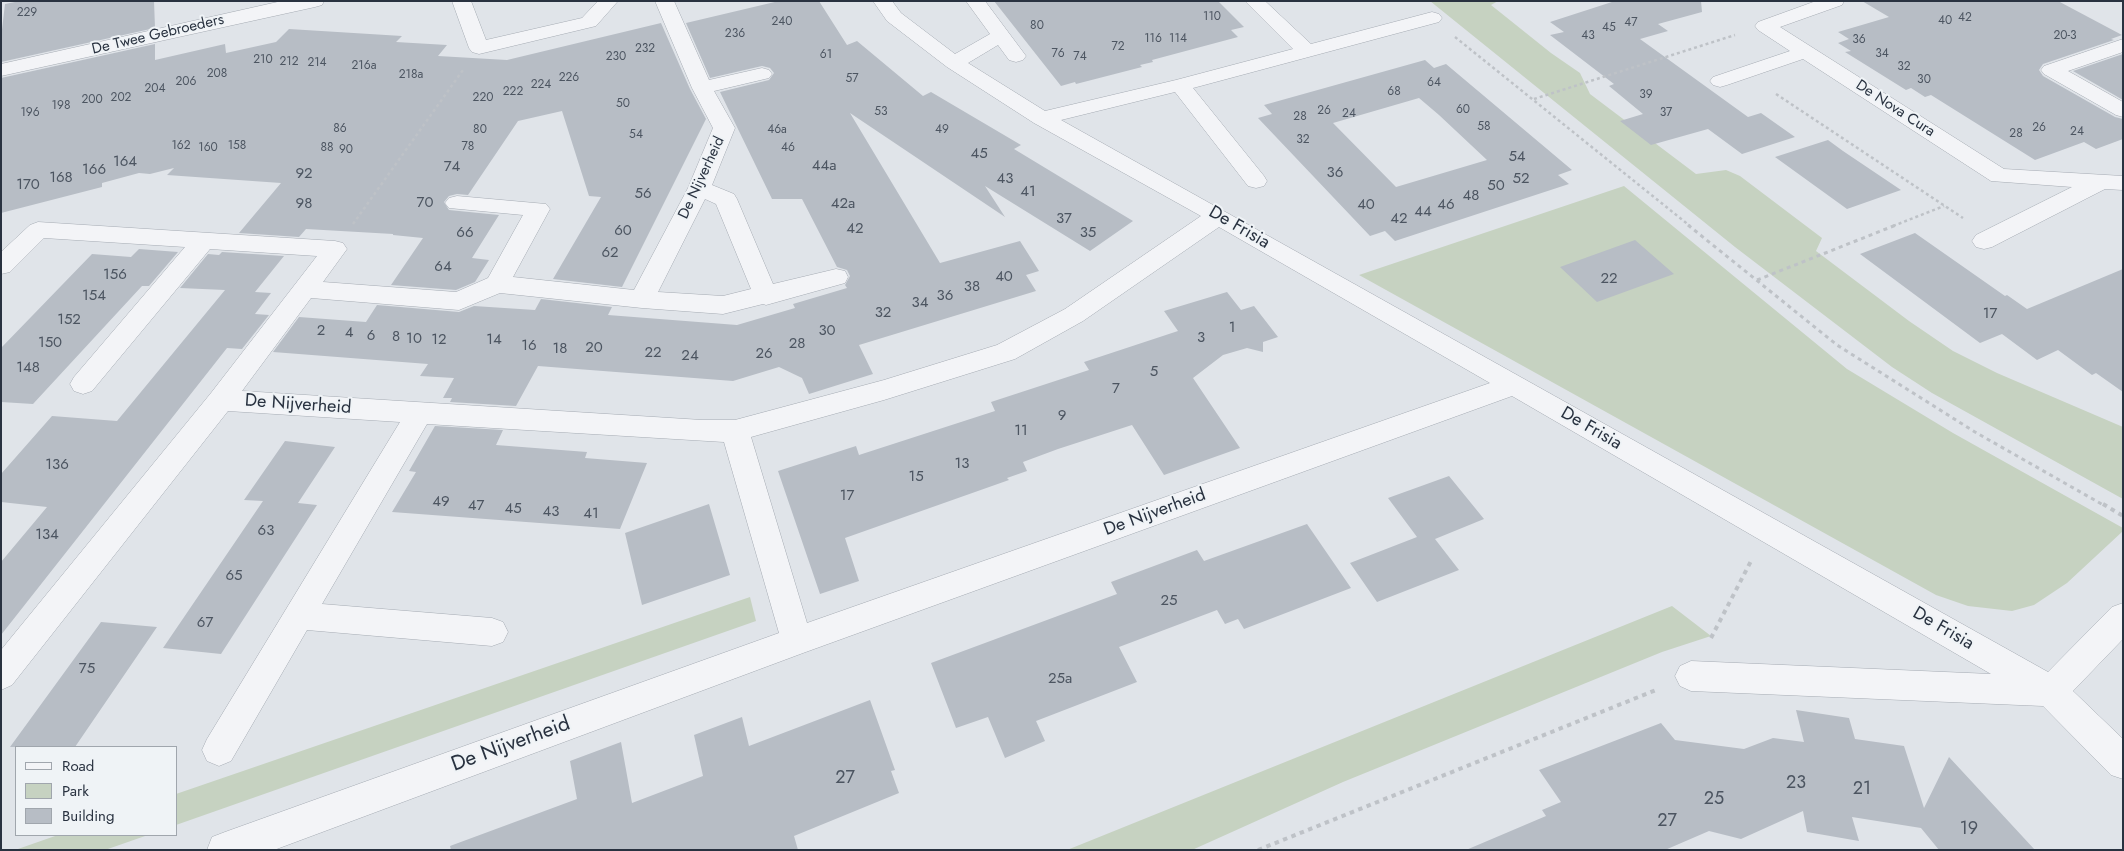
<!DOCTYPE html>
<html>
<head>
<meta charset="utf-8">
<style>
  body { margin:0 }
  #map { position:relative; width:2124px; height:851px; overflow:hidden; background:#e0e4e9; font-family:Jost,sans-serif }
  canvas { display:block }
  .frame { position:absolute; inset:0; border:2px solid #293240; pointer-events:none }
  .legend { position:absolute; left:15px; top:746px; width:162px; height:90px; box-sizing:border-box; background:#eff3f6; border:1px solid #a0a6ad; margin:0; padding:6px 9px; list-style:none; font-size:15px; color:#293240 }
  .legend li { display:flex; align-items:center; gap:10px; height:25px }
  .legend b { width:25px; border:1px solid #a0a6ad }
</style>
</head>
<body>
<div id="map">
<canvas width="2124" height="851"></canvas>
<div class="frame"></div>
<ul class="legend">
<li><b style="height:6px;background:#f3f4f7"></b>Road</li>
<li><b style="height:14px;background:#c6d2c1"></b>Park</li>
<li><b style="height:14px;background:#b7bdc5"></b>Building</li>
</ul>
</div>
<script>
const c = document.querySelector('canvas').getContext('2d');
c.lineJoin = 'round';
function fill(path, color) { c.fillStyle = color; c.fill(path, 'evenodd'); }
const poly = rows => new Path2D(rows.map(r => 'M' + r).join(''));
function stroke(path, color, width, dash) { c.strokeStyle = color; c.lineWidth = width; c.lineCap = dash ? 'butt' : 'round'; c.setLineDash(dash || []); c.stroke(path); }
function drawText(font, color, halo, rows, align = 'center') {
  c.font = font + ' Jost,sans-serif'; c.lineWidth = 4; c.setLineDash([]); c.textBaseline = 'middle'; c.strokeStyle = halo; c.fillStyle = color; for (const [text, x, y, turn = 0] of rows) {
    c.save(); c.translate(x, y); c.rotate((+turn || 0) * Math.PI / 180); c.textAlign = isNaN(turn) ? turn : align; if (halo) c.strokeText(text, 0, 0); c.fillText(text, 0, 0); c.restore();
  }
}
const green = poly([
  [1430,1,1498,1,1491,5,1551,53,1580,73,1590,94,1696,174,1726,170,1740,176,1822,238,1816,251,1909,321,1953,351,1997,373,2123,427,2123,499,1932,393,1892,367,1735,247],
  [1624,186,1847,369,1953,433,2123,528,2123,531,2067,583,2034,605,2012,611,1968,606,1936,595,1359,275],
  [750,597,756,621,176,825,176,794],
  [1672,606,1711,636,1662,652,1343,782,1192,850,1067,850],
  [58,835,148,835,105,850,15,850]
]);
const building = poly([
  [20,1,154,1,155,28,1,62,1,38,5,4],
  [779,1,819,1,847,45,857,41,923,96,931,92,1021,145,1014,149,1133,221,1090,251,985,186,1005,217,850,113,940,263,1020,241,1039,271,1026,275,1036,291,859,345,873,374,809,394,802,378,779,367,733,381,538,366,516,406,450,402,452,398,443,398,454,378,420,376,428,364,273,352,299,317,366,322,377,305,459,312,474,306,535,310,541,299,612,307,608,315,737,325,795,308,793,304,847,288,845,285,850,276,847,270,837,267,802,199,772,199,720,92,769,80,774,73,770,68,762,66,710,78,686,23],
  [994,1,1218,1,1244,27,1231,30,1238,37,1152,60,1153,62,1140,65,1142,67,1076,84,1075,82,1061,86],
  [1615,1,1701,1,1702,12,1658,24,1668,31,1640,39,1748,117,1761,113,1795,137,1742,154,1708,129,1651,145,1620,121,1643,114,1609,86,1614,84,1550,35,1564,32,1550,22],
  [1862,1,2058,1,2122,35,2111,39,2114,40,2043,64,2039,70,2043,76,2115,117,2123,119,2123,139,2096,149,2084,142,2035,160,1931,95,1925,97,1911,88,1906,90,1845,52,1851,51,1838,43,1849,39,1838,32,1889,17],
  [661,23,690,89,706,119,622,287,553,279,601,197,589,196,562,111,518,121,468,195,457,194,449,196,444,202,449,210,499,215,472,258,489,260,475,282,456,290,391,285,423,238,393,235,393,234,306,229,299,237,239,233,281,183,167,175,174,168,150,174,139,173,102,183,102,187,1,213,1,78,155,44,155,60,225,44,226,53,276,42,289,29,402,36,396,42,447,45,438,56,507,60],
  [2123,54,2123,100,2073,71],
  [1425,60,1434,68,1446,64,1572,170,1558,175,1569,184,1395,241,1385,231,1370,236,1258,118,1272,114,1264,105],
  [1419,98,1439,115,1487,160,1396,187,1333,123],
  [1828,140,1843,151,1901,190,1847,209,1775,157],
  [1915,233,2005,296,2007,295,2027,309,2123,269,2123,392,2096,373,2092,375,2058,350,2037,360,2002,334,1980,343,1860,254],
  [1635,240,1674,274,1597,302,1560,267],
  [139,249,178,252,149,286,142,286,33,404,1,402,1,348,92,254,131,257],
  [222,252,284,256,255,292,271,293,255,314,269,315,242,349,227,348,1,635,1,562,47,507,1,502,1,474,52,416,117,421,225,290,180,288,208,254,219,255],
  [1227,292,1241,310,1254,306,1278,337,1263,342,1263,352,1247,348,1223,355,1193,378,1240,448,1164,475,1132,425,1058,449,1023,462,1027,471,1007,478,1009,480,845,538,859,581,820,594,778,471,856,446,859,455,995,411,991,402,1089,370,1084,362,1178,331,1164,311],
  [435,426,503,430,496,445,587,452,585,458,647,463,620,529,392,512,416,472,409,471],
  [285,441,335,447,298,503,317,505,221,654,163,648,263,501,244,500],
  [1449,476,1484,519,1435,539,1459,570,1377,602,1350,563,1417,537,1388,498],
  [709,504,730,575,642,605,625,533],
  [1307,524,1351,588,1244,629,1238,619,1225,624,1217,610,1119,647,1137,682,1036,721,1045,741,1005,758,988,717,956,728,931,663,1117,594,1111,582,1197,550,1204,561],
  [101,622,157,627,75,747,10,747],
  [870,700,895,770,891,771,899,793,794,836,798,850,451,850,450,846,577,799,570,761,621,742,632,803,703,776,694,735,742,717,749,746],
  [1796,710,1849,718,1855,739,1904,746,1924,808,1949,757,2035,850,1939,850,1921,828,1852,817,1859,841,1807,832,1803,811,1741,839,1709,831,1665,850,1466,850,1546,816,1542,810,1561,802,1539,770,1661,723,1675,740,1744,749,1773,738,1804,742]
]);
const pathFar2 = poly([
  [1455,37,1690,226],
  [1776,94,1963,218],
  [1534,99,1735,35],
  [353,224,463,70],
  [1893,226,1944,206]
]);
const pathFar1 = poly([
  [1688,225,1837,345,1975,432,2105,506],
  [1757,280,1896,225]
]);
const path = poly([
  [2103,504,2123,516],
  [1711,638,1751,561],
  [1258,850,1656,690]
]);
const minor = poly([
  [282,1,324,1,322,5,315,7,1,76,1,64,282,1],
  [452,1,471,1,486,40,582,18,598,1,618,1,596,26,479,54,472,52,469,48,452,1],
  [655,1,674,1,709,80,762,68,769,70,772,74,769,78,714,91,735,128,712,185,734,194,737,199,773,284,836,269,845,271,848,277,845,283,766,305,763,304,723,314,642,308,500,293,459,310,311,298,242,391,702,420,735,420,884,380,997,345,1065,309,1201,216,1034,123,947,67,887,21,873,1,892,1,901,13,955,54,990,34,966,1,985,1,1026,56,1023,60,1016,62,1009,60,998,45,968,63,1045,111,1176,80,1293,49,1245,1,1265,1,1311,44,1432,12,1439,14,1442,18,1439,22,1193,88,1264,176,1267,181,1264,186,1256,188,1248,186,1175,92,1061,120,2048,672,2112,607,2123,603,2123,639,2073,691,2123,739,2123,779,2111,775,2043,706,1691,691,1680,686,1675,676,1680,666,1691,661,1991,674,1512,396,803,653,274,850,207,850,212,837,225,832,779,633,724,442,427,424,322,604,492,618,503,622,508,632,503,642,492,646,307,630,231,761,219,766,207,761,202,750,207,739,400,422,228,411,12,685,1,690,1,650,211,393,317,256,210,249,92,391,83,394,74,391,70,384,74,377,185,247,44,238,10,272,1,274,1,252,30,225,38,222,335,241,343,243,347,249,323,282,456,292,488,278,523,215,449,208,445,203,449,198,457,196,546,204,550,209,513,277,634,290,688,188,713,128,692,88,655,1],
  [705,199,716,204,751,289,723,296,658,292,705,199],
  [1219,227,1490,383,807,623,751,437,884,400,1015,359,1083,321,1219,227],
  [1816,1,1844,1,1842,5,1780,27,2004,169,2123,176,2123,190,2105,189,1992,247,1984,249,1976,247,1972,241,1976,235,2072,187,1991,181,1803,59,1727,85,1720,87,1713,85,1710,81,1713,77,1790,51,1758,30,1755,26,1758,22,1816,1],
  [2123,39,2123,52,2068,71,2123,102,2123,117,2116,115,2044,74,2041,70,2044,66,2123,39]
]);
const farNumbernames = [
  ["229",27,13],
  ["110",1212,17],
  ["42",1965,18],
  ["40",1945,21],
  ["240",782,22],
  ["47",1631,23],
  ["80",1037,26],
  ["45",1609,28],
  ["236",735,34],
  ["43",1588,36],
  ["20-3",2065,36],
  ["116",1153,39],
  ["114",1178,39],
  ["36",1859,40],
  ["72",1118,47],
  ["232",645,49],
  ["76",1058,54],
  ["34",1882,54],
  ["61",826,55],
  ["230",616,57],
  ["74",1080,57],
  ["210",263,60],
  ["212",289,62],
  ["214",317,63],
  ["216a",364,66],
  ["32",1904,67],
  ["208",217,74],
  ["218a",411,75],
  ["226",569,78],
  ["57",852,79],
  ["30",1924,80],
  ["206",186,82],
  ["64",1434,83],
  ["224",541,85],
  ["204",155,89],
  ["222",513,92],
  ["68",1394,92],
  ["39",1646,95],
  ["202",121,98],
  ["220",483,98],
  ["200",92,100],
  ["50",623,104],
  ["198",61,106],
  ["60",1463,110],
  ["26",1324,111],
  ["53",881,112],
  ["196",30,113],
  ["37",1666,113],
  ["24",1349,114],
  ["28",1300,117],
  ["58",1484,127],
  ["26",2039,128],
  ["86",340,129],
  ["80",480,130],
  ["46a",777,130],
  ["49",942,130],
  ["24",2077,132],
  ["28",2016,134],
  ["54",636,135],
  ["32",1303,140],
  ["162",181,146],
  ["158",237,146],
  ["78",468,147],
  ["160",208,148],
  ["88",327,148],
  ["46",788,148],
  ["90",346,150]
];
const farStreetnames = [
  ["De Twee Gebroeders",158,35,-13],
  ["De Nova Cura",1895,109,33],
  ["De Nijverheid",702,178,-65]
];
const numberNames = [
  ["45",979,154],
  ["54",1517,157],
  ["164",125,162],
  ["44a",824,166],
  ["74",452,167],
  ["166",94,170],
  ["36",1335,173],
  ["92",304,174],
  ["168",61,178],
  ["43",1005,179],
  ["52",1521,179],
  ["170",28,185],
  ["50",1496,186],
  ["41",1028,192],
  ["56",643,194],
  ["48",1471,196],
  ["70",425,203],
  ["98",304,204],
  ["42a",843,204],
  ["40",1366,205],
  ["46",1446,205],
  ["44",1423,212],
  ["37",1064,219],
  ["42",1399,219],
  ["42",855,229],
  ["60",623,231],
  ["66",465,233],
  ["35",1088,233],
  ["62",610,253],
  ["64",443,267],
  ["156",115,275],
  ["40",1004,277],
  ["22",1609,279],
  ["38",972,287],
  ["154",94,296],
  ["36",945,296],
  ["34",920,303],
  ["32",883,313],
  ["17",1990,314],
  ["152",69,320],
  ["1",1232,328],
  ["2",321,331],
  ["30",827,331],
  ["4",349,333],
  ["6",371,336],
  ["8",396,337],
  ["3",1201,338],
  ["10",414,339],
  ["12",439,340],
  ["14",494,340],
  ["150",50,343],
  ["28",797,344],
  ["16",529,346],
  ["20",594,348],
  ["18",560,349],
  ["22",653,353],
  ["26",764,354],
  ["24",690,356],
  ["148",28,368],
  ["5",1154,372],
  ["7",1116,389],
  ["9",1062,416],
  ["11",1021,431],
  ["13",962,464],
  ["136",57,465],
  ["15",916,477],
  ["17",847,496],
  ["49",441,502],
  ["47",476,506],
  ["45",513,509],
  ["43",551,512],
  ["41",591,514],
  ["63",266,531],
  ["134",47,535],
  ["65",234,576],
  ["25",1169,601],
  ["67",205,623],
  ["75",87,669],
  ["25a",1060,679]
];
const streetNames = [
  ["De Frisia",1239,228,30],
  ["De Nijverheid",298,405,4],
  ["De Frisia",1591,429,30],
  ["De Nijverheid",1155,513,-20],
  ["De Frisia",1943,629,30]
];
const nearNumbernames = [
  ["27",845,779],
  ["23",1796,784],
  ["21",1862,790],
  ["25",1714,800],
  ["27",1667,822],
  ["19",1969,830]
];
const nearStreetnames = [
  ["De Nijverheid",511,745,-20]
];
fill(green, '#c6d2c1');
fill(building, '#b7bdc5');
stroke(minor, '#a5abb3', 1);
stroke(pathFar2, '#bec2c7', 2.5, [3, 3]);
stroke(pathFar1, '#bec2c7', 3, [4, 4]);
stroke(path, '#bec2c7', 4, [4.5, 4.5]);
fill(minor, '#f3f4f7');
drawText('12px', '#4c5561', null, farNumbernames);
drawText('15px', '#293240', '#eff3f6', farStreetnames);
drawText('15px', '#4c5561', null, numberNames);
drawText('18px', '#293240', '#eff3f6', streetNames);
drawText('18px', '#4c5561', null, nearNumbernames);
drawText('21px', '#293240', '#eff3f6', nearStreetnames);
</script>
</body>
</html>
